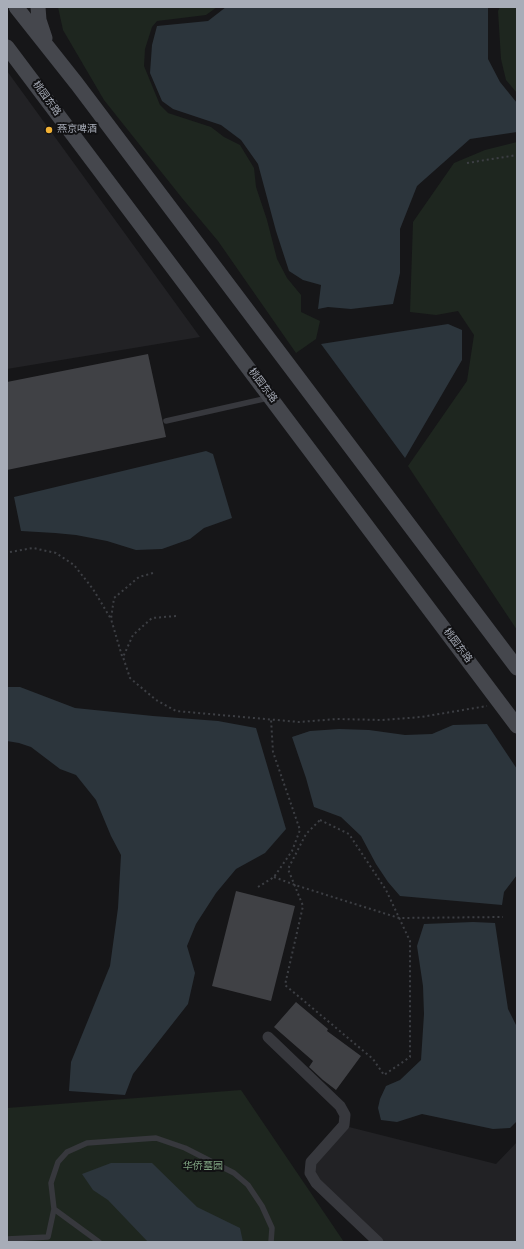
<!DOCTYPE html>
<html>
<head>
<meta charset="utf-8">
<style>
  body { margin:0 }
  #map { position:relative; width:524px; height:1249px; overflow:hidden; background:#161618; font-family:Overpass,sans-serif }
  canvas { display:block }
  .frame { position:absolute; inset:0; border:8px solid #a8adb8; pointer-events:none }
</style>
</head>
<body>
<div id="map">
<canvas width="524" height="1249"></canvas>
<div class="frame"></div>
</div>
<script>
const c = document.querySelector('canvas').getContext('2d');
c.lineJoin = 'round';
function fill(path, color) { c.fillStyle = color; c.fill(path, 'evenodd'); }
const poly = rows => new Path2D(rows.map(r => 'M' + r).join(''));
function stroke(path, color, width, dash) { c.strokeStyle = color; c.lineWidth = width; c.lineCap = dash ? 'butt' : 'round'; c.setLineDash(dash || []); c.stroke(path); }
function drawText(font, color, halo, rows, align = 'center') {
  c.font = font + ' Overpass,"Noto Sans SC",sans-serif'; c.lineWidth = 4; c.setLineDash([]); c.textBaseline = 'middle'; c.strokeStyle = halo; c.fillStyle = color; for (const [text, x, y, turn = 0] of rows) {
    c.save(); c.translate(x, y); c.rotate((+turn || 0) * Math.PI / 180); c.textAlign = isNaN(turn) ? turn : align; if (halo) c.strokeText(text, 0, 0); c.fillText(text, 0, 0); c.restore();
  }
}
const built = poly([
  [7,71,200,337,7,369],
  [349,1127,496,1164,517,1142,517,1242,384,1242,375,1235,315,1176,314,1165]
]);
const green = poly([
  [58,7,217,7,206,15,157,21,152,27,145,49,144,66,160,105,168,113,211,127,224,137,240,145,254,168,256,187,267,220,277,259,287,278,301,295,301,312,320,321,316,339,296,353,218,241,182,198,104,100,63,30],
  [500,7,517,7,517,93,506,80,501,59,498,11],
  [517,142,517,630,408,466,467,381,474,335,458,311,436,315,410,312,413,222,454,163,485,150],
  [241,1090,344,1242,7,1242,7,1108]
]);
const water = poly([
  [226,7,488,7,488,59,500,82,517,103,517,132,470,139,417,186,400,229,400,273,393,304,351,309,328,307,318,309,321,285,303,280,289,271,276,231,258,164,241,140,221,125,173,109,162,101,150,73,152,45,157,26,208,21],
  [448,324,462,330,462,360,405,458,321,344],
  [206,451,213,454,232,518,204,528,190,539,162,549,136,550,107,541,76,535,55,533,21,531,14,497],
  [8,687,20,687,75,708,153,716,218,721,256,728,286,829,265,853,236,869,216,893,196,924,187,946,195,973,188,1004,133,1074,125,1095,69,1091,71,1062,110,966,118,908,121,855,111,836,96,800,76,775,60,769,31,747,19,743,7,741,7,688],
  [487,724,517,769,517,875,504,892,502,905,400,896,388,882,376,864,361,836,341,817,314,807,306,778,292,737,310,731,339,729,369,730,405,735,432,734,453,725],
  [473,922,495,923,508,1009,517,1027,517,1121,510,1128,493,1129,422,1114,397,1122,381,1120,378,1108,380,1099,386,1086,400,1080,421,1060,424,1014,423,986,417,946,424,924],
  [111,1163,152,1163,197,1207,240,1228,243,1242,148,1242,108,1200,93,1190,82,1174]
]);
const building = poly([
  [148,354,166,437,7,470,7,382],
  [236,891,295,906,271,1001,212,986],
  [296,1002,328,1029,327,1031,361,1056,336,1090,323,1080,309,1067,313,1061,274,1027]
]);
const path = poly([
  [467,163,517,155],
  [10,552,33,548,56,553,74,565,93,589,111,619],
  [176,616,152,618,133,635,123,657,130,678,156,700,176,711,299,722,337,719,382,720,421,717,487,706],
  [122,656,111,619,114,598,139,577,153,573],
  [320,820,349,834,386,890,410,941,410,1057,384,1075,373,1059,285,985,303,906,288,869,306,834,320,820],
  [274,877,295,885,399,918,503,917],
  [258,887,274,877,292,851,300,830,273,752,271,719]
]);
const service = poly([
  [166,421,268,398],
  [54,1209,99,1242],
  [7,1239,48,1237,54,1209,51,1183,58,1162,67,1152,87,1143,156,1138,185,1148,234,1173,248,1185,262,1206,272,1228,271,1242]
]);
const minor = poly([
  [268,1037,340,1106,345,1115,344,1125,311,1162,310,1173,316,1183,378,1242]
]);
const secondary = poly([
  [16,7,77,84,517,668],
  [38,7,39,20,45,38],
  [7,47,517,726]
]);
const markers = [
  [49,130,4,"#f2b134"]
];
const streetNames = [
  ["桃园东路",46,99,54],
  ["桃园东路",262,386,53],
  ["桃园东路",457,646,53]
];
const poiNames = [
  ["燕京啤酒",57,130]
];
const parkNames = [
  ["华侨墓园",203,1167]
];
fill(built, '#222225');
fill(green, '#1e261f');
fill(water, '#2c353c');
fill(building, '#404145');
stroke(path, '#3d3f44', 2, [2, 3]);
stroke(service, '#37383d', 5.5);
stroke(minor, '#37383d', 11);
stroke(secondary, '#45474d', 15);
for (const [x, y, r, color] of markers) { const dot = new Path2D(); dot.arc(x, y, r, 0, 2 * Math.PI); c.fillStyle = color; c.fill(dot); stroke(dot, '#111113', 1.5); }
drawText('10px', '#a8adb8', '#111113', streetNames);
drawText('10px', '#a8adb8', '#111113', poiNames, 'left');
drawText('10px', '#7fa381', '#111113', parkNames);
</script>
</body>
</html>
